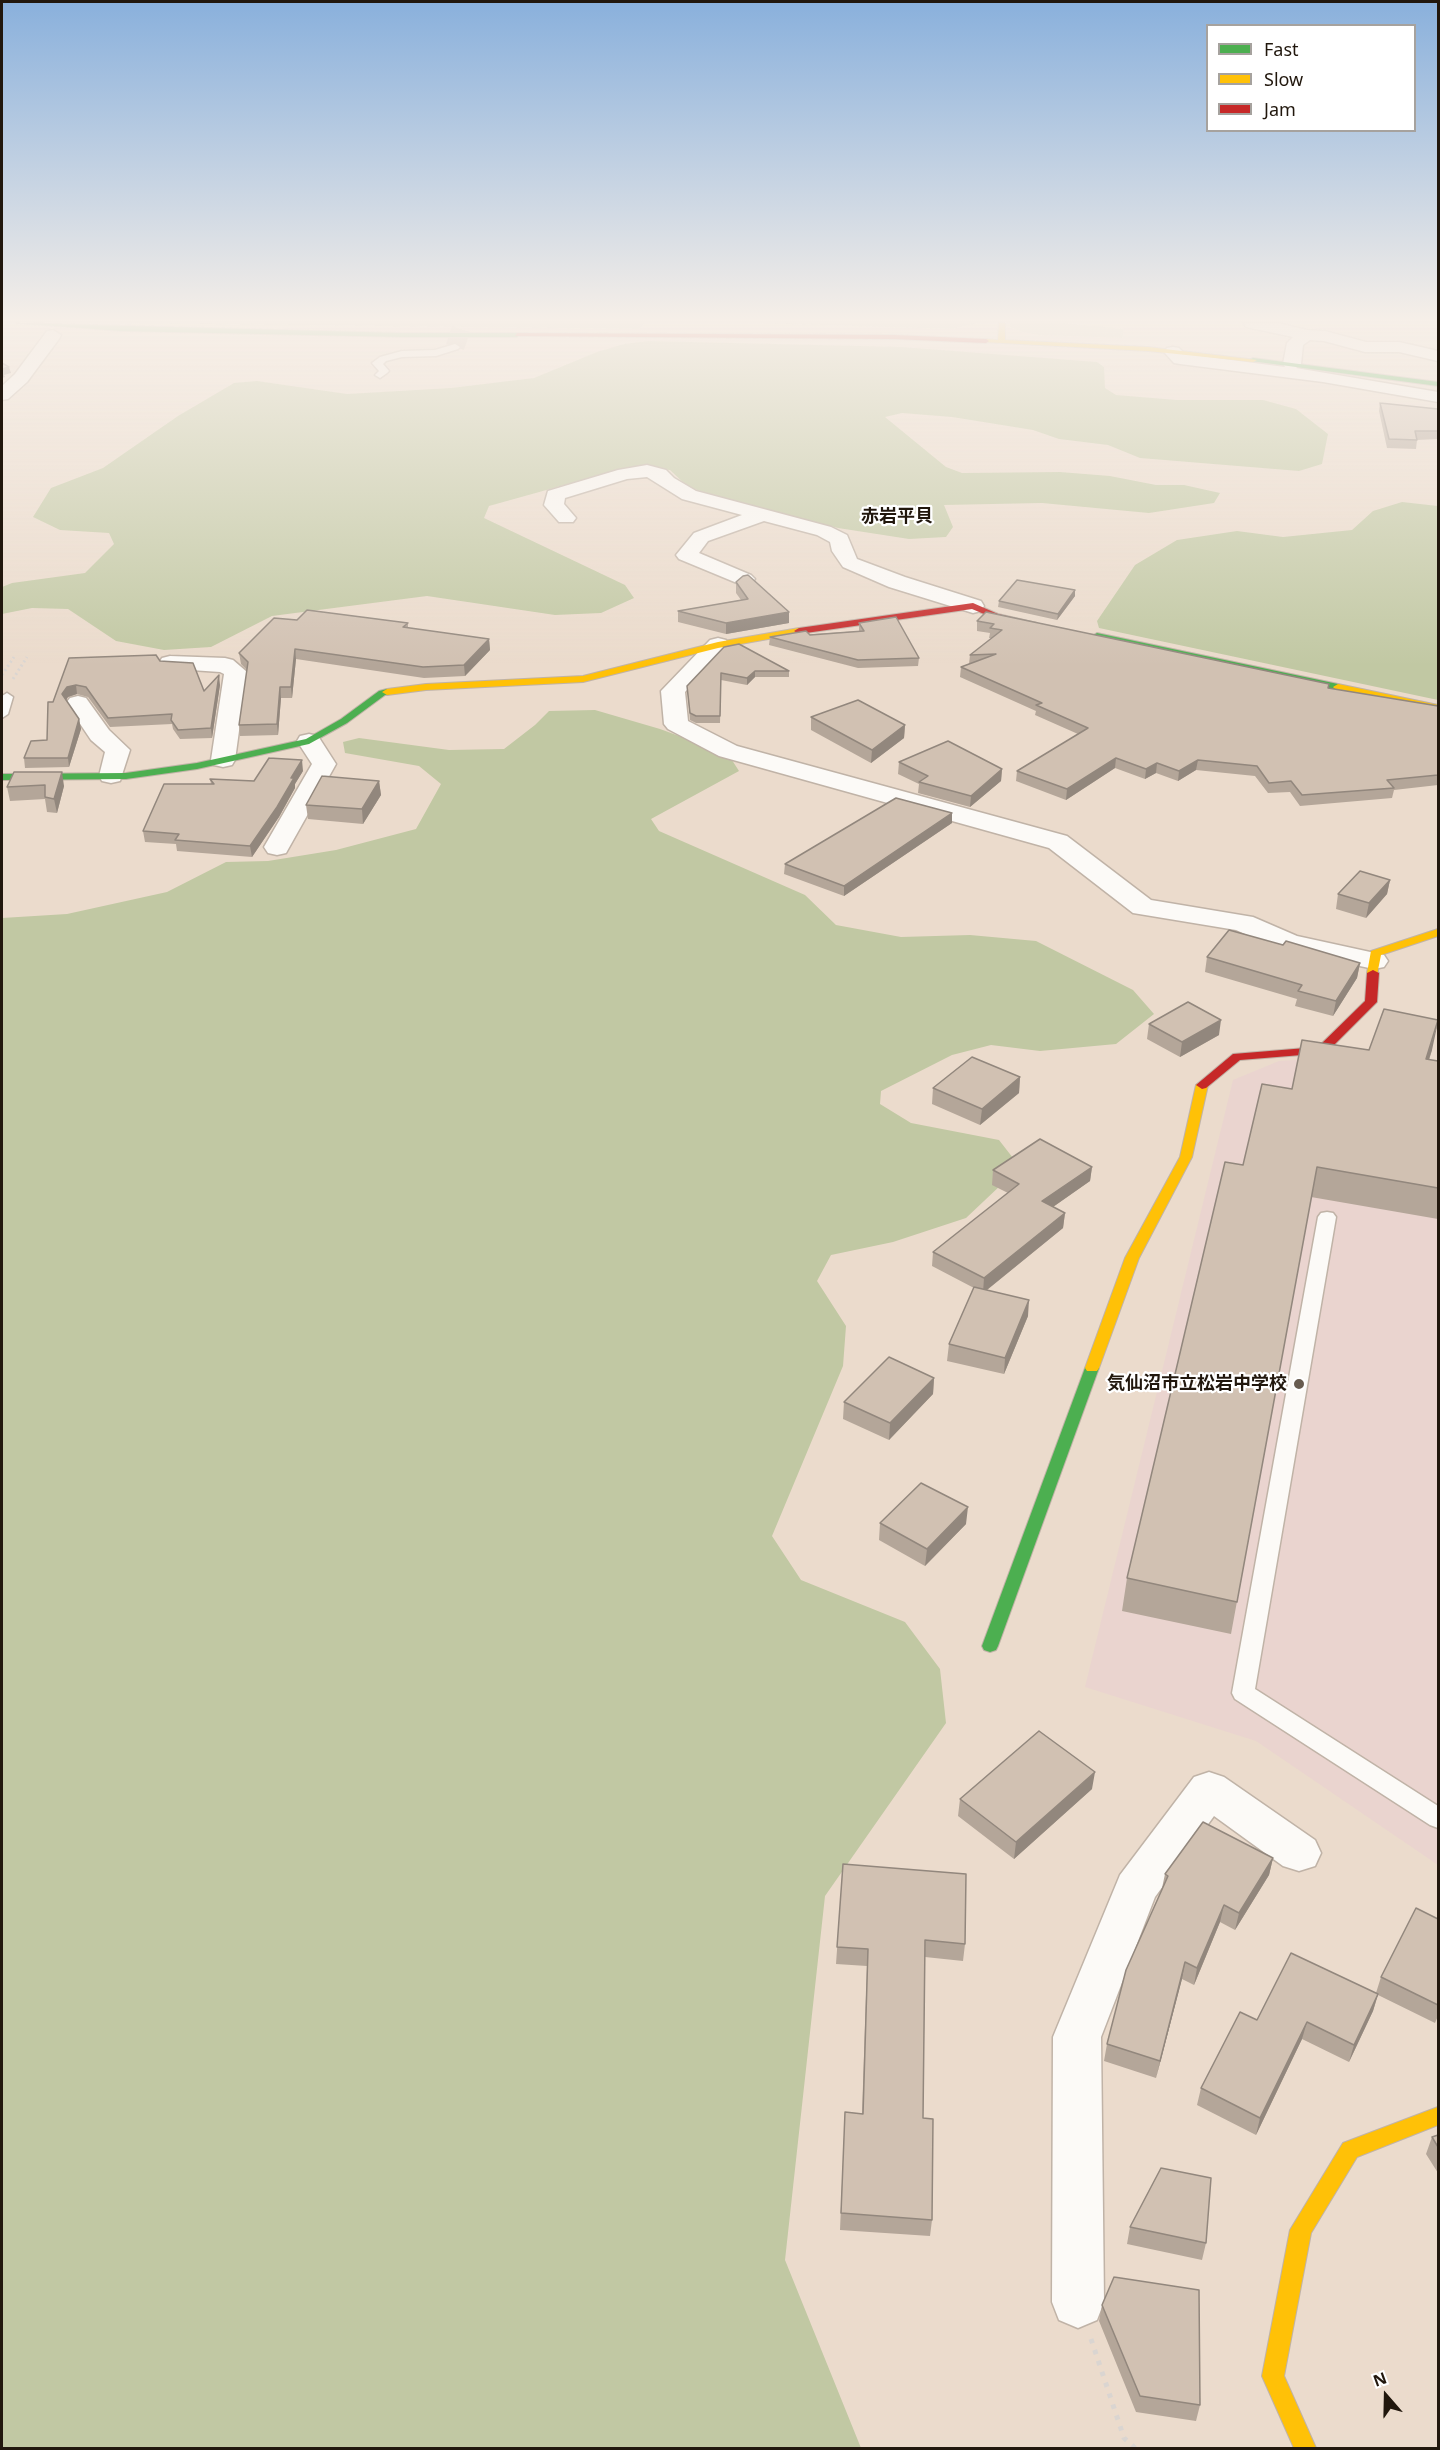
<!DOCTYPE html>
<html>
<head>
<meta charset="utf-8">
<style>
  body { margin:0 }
  #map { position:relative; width:1440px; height:2450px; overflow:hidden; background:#ebdbcc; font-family:"Noto Sans",sans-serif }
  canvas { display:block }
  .frame { position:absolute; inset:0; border:3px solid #21170d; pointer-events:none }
  .legend { position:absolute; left:1206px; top:24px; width:210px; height:108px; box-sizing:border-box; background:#fff; border:2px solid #a6a29e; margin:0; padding:8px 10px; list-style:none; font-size:18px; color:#21170d }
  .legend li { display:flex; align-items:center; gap:12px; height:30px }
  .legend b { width:30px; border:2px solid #a6a29e }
  .north { position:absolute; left:1356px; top:2366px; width:60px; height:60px; -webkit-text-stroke:4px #fff; paint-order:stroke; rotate:340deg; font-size:16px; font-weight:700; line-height:24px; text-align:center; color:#21170d }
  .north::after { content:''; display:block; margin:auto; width:21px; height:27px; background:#21170d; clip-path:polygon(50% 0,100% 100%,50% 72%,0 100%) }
</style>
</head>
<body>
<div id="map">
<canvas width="1440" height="2450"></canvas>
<div class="frame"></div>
<ul class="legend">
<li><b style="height:8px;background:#4caf50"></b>Fast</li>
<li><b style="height:8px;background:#ffc107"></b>Slow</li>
<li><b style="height:8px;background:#c62828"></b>Jam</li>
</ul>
<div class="north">N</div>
</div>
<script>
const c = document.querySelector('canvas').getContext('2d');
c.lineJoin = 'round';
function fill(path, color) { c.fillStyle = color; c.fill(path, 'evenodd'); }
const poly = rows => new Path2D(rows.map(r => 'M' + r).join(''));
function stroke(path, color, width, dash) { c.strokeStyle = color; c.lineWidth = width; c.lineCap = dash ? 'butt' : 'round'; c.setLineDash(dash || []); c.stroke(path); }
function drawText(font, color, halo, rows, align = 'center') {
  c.font = font + ' "Noto Sans","Noto Sans JP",sans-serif'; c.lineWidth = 4.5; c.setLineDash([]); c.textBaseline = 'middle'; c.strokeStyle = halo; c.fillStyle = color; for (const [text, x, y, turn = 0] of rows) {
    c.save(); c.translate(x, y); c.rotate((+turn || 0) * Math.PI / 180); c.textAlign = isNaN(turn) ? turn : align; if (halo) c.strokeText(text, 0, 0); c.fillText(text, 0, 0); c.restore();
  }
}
const education = poly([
  [1349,1057,1438,1077,1438,1865,1256,1741,1085,1687,1233,1080,1279,1061]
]);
const green = poly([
  [130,323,645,323,639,329],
  [760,323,977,323,952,329],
  [1010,323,1063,323,1124,329,1122,338,1039,335,1022,332,1010,327]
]);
const forest = poly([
  [648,341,902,347,1097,362,1104,367,1105,388,1116,395,1177,400,1263,400,1296,409,1328,434,1322,464,1299,471,1140,458,1108,445,1059,439,1033,430,952,417,902,413,885,417,946,467,962,473,1060,472,1110,476,1156,485,1184,485,1220,493,1214,503,1149,513,1042,503,944,505,953,527,946,537,909,539,838,528,741,504,688,487,670,470,629,467,489,506,484,518,625,585,634,598,601,613,555,615,427,596,272,616,211,647,164,650,116,641,68,609,32,608,2,614,2,587,12,583,85,573,114,544,109,533,60,530,33,517,51,488,103,468,178,416,234,383,257,381,347,394,451,388,534,378,597,352,624,344],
  [1402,502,1438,506,1438,700,1099,628,1097,621,1135,565,1177,540,1237,531,1283,537,1352,530,1373,511],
  [595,710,660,729,728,754,739,771,651,819,659,831,805,895,836,925,901,937,970,935,1036,941,1133,990,1154,1014,1116,1044,1040,1051,991,1045,952,1055,881,1091,880,1104,911,1123,999,1140,1020,1167,966,1218,893,1242,831,1255,817,1281,846,1326,843,1366,772,1536,801,1580,905,1622,940,1669,946,1723,825,1896,785,2260,861,2448,2,2448,2,918,67,914,167,892,226,862,268,861,336,850,416,829,441,784,419,766,345,753,343,742,359,738,449,750,504,749,535,725,549,711]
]);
const streetTunnel = poly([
  [455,347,463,323]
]);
const pathFar1 = poly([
  [2,675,14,657],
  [13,679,27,657]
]);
const path = poly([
  [1091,2339,1124,2438,1135,2448]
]);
const lane = poly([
  [455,344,460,347,458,349,436,356,402,357,386,361,383,364,389,371,387,373,380,378,375,375,379,371,372,363,380,357,402,351,435,350,455,344],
  [7,693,13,697,8,714,2,718,2,696,7,693],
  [1327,1212,1333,1213,1336,1217,1255,1689,1438,1806,1438,1828,1430,1825,1235,1699,1232,1693,1318,1217,1321,1213,1327,1212]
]);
const street = poly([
  [1244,323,1277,323,1307,330,1325,331,1366,342,1399,342,1438,351,1438,361,1399,352,1365,352,1324,341,1310,340,1303,345,1301,364,1296,368,1438,392,1438,402,1323,382,1180,364,1174,363,1164,352,1167,348,1173,347,1179,348,1185,354,1285,367,1283,364,1287,343,1293,337,1246,327,1244,323],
  [53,330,61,335,59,339,27,382,8,399,2,400,2,386,15,374,47,331,53,330],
  [647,465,666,470,674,478,696,491,831,527,847,535,857,559,905,577,981,601,984,606,981,611,973,613,889,587,843,567,832,551,830,542,817,535,764,521,708,541,699,553,751,575,755,579,751,583,744,585,737,583,679,559,676,555,694,533,742,515,682,499,647,477,627,479,565,498,564,504,576,518,573,522,559,522,544,505,548,491,618,470,647,465],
  [718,638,726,640,729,645,685,692,688,721,737,746,1067,836,1151,900,1253,917,1297,936,1384,955,1388,961,1384,967,1374,969,1279,949,1236,930,1133,913,1049,848,719,756,668,729,664,724,661,691,710,640,718,638],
  [170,656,225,658,233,660,247,672,235,760,232,765,223,767,214,765,211,760,224,674,220,672,162,668,159,663,162,658,170,656],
  [78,696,86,698,109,730,130,750,120,781,111,783,102,781,99,776,105,752,91,740,66,703,70,698,78,696],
  [309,734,318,736,336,764,286,853,277,855,268,853,264,847,312,764,297,741,300,736,309,734],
  [1209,1772,1224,1777,1315,1840,1321,1853,1315,1866,1299,1871,1283,1866,1214,1816,1155,1897,1101,2037,1104,2302,1097,2320,1078,2328,1059,2320,1052,2302,1053,2037,1120,1875,1194,1777,1209,1772]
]);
const fast = poly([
  [16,323,401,333,517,333,520,335,517,337,401,337,121,331,16,323],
  [1253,358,1438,382,1438,386,1251,361,1249,360,1253,358],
  [1097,633,1338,684,1343,687,1338,690,1094,638,1092,636,1097,633],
  [387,689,390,690,390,694,385,695,347,723,309,744,197,769,126,779,2,780,2,774,126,773,197,763,306,739,341,719,379,691,387,689],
  [1092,1363,1099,1368,998,1646,996,1650,990,1652,984,1650,982,1646,1085,1368,1092,1363]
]);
const slow = poly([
  [999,323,1005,323,1005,340,1148,347,1257,360,1253,362,1148,351,984,342,986,339,998,340,999,323],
  [799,628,804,631,802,633,718,648,583,682,426,690,387,695,382,692,387,689,426,684,583,676,718,642,799,628],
  [1338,684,1438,705,1438,711,1335,689,1333,687,1338,684],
  [1438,929,1438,936,1381,955,1377,975,1369,975,1367,973,1371,951,1438,929],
  [1202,1081,1208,1085,1192,1157,1139,1258,1099,1368,1097,1371,1087,1371,1085,1368,1125,1258,1180,1157,1196,1085,1202,1081],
  [1438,2107,1438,2125,1357,2157,1311,2233,1284,2376,1316,2448,1294,2448,1262,2376,1290,2230,1343,2143,1438,2107]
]);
const jam = poly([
  [517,333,894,335,986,339,989,341,986,343,894,339,515,336,517,333],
  [973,603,998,614,1037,623,1032,626,996,619,972,609,799,634,794,631,799,628,973,603],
  [1373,970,1379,973,1377,1002,1326,1053,1240,1060,1206,1088,1202,1089,1196,1085,1233,1054,1318,1047,1365,1001,1367,973,1373,970]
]);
const wall = poly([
  [1380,403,1438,409,1438,439,1417,440,1416,449,1387,448,1379,411],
  [736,582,789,612,789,623,726,634,678,622,678,611,741,600,736,593],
  [1075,590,1075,596,1057,620,998,607,999,601],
  [297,620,408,623,408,628,489,639,490,650,465,676,424,678,296,659,292,698,281,698,278,735,240,736,239,725,247,670,241,664,239,653],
  [977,621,1328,688,1438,706,1438,785,1394,790,1392,798,1300,806,1290,792,1268,793,1255,776,1196,770,1178,781,1156,773,1145,779,1115,768,1066,800,1016,781,1017,771,1078,734,1035,715,1036,711,960,677,961,667,969,664,970,655,992,638,989,638,990,633,977,631],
  [859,623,919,658,918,666,858,668,769,645,770,637,859,631],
  [724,647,789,671,789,677,755,677,747,685,721,680,720,723,696,723,690,720,687,686],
  [69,658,160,661,204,691,220,685,212,738,180,739,173,729,172,724,110,727,88,697,77,694,68,697,66,700,79,719,81,729,69,767,25,768,24,758,47,740,53,702],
  [811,717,905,725,904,738,871,763,811,730],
  [899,762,1002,769,1001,781,970,807,918,793,919,784,898,774],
  [303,771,295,784,295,788,279,817,252,857,177,851,176,844,145,842,143,831,211,784,210,779,254,781],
  [14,772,64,786,57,813,47,812,45,799,10,801,7,787],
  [379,781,381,795,363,824,308,819,306,805],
  [952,823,844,896,784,874,785,864],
  [1390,880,1387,894,1366,918,1336,909,1338,894],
  [1207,957,1360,963,1357,978,1333,1016,1295,1006,1297,999,1205,972],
  [1149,1024,1219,1035,1180,1057,1147,1039],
  [1369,1050,1432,1050,1429,1060,1438,1061,1438,1219,1311,1197,1231,1634,1122,1611,1127,1578,1243,1165,1292,1089],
  [1020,1077,1019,1093,980,1125,932,1104,933,1088],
  [1092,1167,1090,1181,1053,1207,1065,1213,1063,1228,987,1290,1028,1316,1004,1374,947,1361,949,1344,974,1288,932,1266,933,1252,1008,1193,992,1185,993,1170],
  [934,1378,933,1394,889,1440,843,1419,844,1402],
  [880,1523,966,1524,925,1566,879,1540],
  [1092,1789,1014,1859,958,1816,960,1799],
  [1273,1858,1269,1875,1235,1930,1220,1922,1194,1985,1182,1979,1156,2078,1104,2061,1107,2044,1162,1888,1165,1874],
  [843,1864,965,1944,963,1961,925,1957,923,2118,932,2220,930,2236,840,2230,845,2112,862,2114,867,1966,836,1964],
  [1438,1919,1438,2016,1435,2023,1378,1995,1373,2011,1349,2062,1302,2039,1256,2135,1197,2105,1201,2088,1257,2020,1376,1993,1381,1977],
  [1438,2135,1438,2173,1426,2154,1432,2137],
  [1130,2227,1206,2243,1202,2260,1127,2244],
  [1102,2305,1200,2405,1196,2421,1136,2412,1099,2321]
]);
const shadedWall = poly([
  [9,367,11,373,4,375,5,377,2,378,2,369],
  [1075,590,1075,596,1057,620,1058,614],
  [789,612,789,623,726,634,726,623],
  [489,639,490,650,465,676,464,665],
  [295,649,296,659,292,698,291,687],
  [755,671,755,677,747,685,747,678],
  [219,675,220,685,212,738,211,728],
  [76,685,77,694,68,697,64,703,62,694,67,687],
  [280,687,281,698,278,735,277,724],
  [79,719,81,729,69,767,68,758],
  [905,725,904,738,871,763,872,750],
  [1116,758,1115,768,1066,800,1067,789],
  [302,760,303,771,295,784,295,788,279,817,252,857,250,846],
  [1198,760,1196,770,1178,781,1179,771],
  [1157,763,1156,773,1145,779,1146,769],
  [1002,769,1001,781,970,807,971,796],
  [62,772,64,786,57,813,54,799],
  [379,781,381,795,363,824,362,809],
  [952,813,952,823,844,896,844,886],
  [1390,880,1387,894,1366,918,1369,903],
  [1360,963,1357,978,1333,1016,1336,1001],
  [1221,1020,1219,1035,1180,1057,1182,1042],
  [1438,1022,1432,1050,1419,1089,1426,1059],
  [1020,1077,1019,1093,980,1125,982,1109],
  [1092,1167,1090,1181,1040,1216,1042,1201],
  [1065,1213,1063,1228,983,1293,984,1278],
  [1029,1300,1028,1316,1004,1374,1005,1358],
  [934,1378,933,1394,889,1440,890,1423],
  [968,1507,966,1524,925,1566,927,1549],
  [1095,1772,1092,1789,1014,1859,1016,1842],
  [1273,1858,1269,1875,1235,1930,1239,1913],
  [1224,1905,1220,1922,1194,1985,1197,1968],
  [1185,1962,1182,1979,1156,2078,1160,2061],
  [1378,1994,1373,2011,1349,2062,1354,2045],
  [1307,2022,1302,2039,1256,2135,1260,2118]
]);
const building = poly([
  [2,363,9,367,2,369,2,363],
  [1380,403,1438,409,1438,431,1415,431,1417,440,1389,439,1380,403],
  [748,575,789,612,726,623,678,611,748,599,736,582,743,576,748,575],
  [1017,580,1075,590,1058,614,999,601,1017,580],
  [307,610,408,623,403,627,489,639,464,665,423,667,295,649,291,687,280,687,277,724,239,725,248,662,239,653,274,618,297,620,307,610],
  [986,612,1329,684,1328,688,1438,706,1438,775,1387,780,1394,788,1302,795,1291,781,1269,783,1257,766,1198,760,1179,771,1157,763,1146,769,1116,758,1067,789,1017,771,1088,728,1036,705,1042,703,961,667,996,654,970,655,1002,630,990,628,994,624,977,621,986,612],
  [896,617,919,658,858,660,770,637,806,631,810,635,864,631,859,623,896,617],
  [739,644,789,671,755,671,747,678,721,673,720,716,696,716,690,713,687,686,724,647,739,644],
  [156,655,160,661,193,663,204,691,219,675,211,728,178,730,171,720,172,714,108,718,86,687,76,685,67,687,62,694,79,719,68,758,24,758,31,741,47,740,48,702,53,702,69,658,156,655],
  [858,700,905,725,872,750,811,717,858,700],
  [948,741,1002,769,971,796,919,782,928,776,899,762,948,741],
  [269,758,302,760,291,778,294,778,277,807,250,846,175,840,179,834,143,831,164,784,214,784,210,779,254,781,269,758],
  [14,772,62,772,54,799,45,797,45,785,7,787,14,772],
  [322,776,379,781,362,809,306,805,322,776],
  [896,798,952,813,844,886,785,864,896,798],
  [1360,871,1390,880,1369,903,1338,894,1360,871],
  [1229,930,1283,945,1286,941,1360,963,1336,1001,1298,991,1302,985,1207,957,1229,930],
  [1188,1002,1221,1020,1182,1042,1149,1024,1188,1002],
  [1384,1009,1438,1020,1426,1059,1438,1061,1438,1188,1317,1167,1237,1602,1127,1578,1225,1162,1243,1165,1262,1084,1292,1089,1302,1040,1369,1050,1384,1009],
  [972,1057,1020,1077,982,1109,933,1088,972,1057],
  [1040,1139,1092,1167,1042,1201,1065,1213,984,1278,933,1252,1019,1184,993,1170,1040,1139],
  [974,1287,1029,1300,1005,1358,949,1344,974,1287],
  [889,1357,934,1378,890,1423,844,1402,889,1357],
  [921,1483,968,1507,927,1549,880,1523,921,1483],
  [1039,1731,1095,1772,1016,1842,960,1799,1039,1731],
  [1203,1822,1273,1858,1239,1913,1224,1905,1197,1968,1185,1962,1160,2061,1107,2044,1126,1970,1168,1876,1165,1874,1203,1822],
  [843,1864,966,1874,965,1944,925,1940,923,2118,933,2119,932,2220,841,2213,845,2112,863,2114,868,1949,837,1947,843,1864],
  [1416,1908,1438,1919,1438,2005,1381,1977,1416,1908],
  [1291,1953,1378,1994,1354,2045,1307,2022,1260,2118,1201,2088,1240,2012,1257,2020,1291,1953],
  [1438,2135,1438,2147,1432,2137,1438,2135],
  [1161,2168,1211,2178,1206,2243,1130,2227,1161,2168],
  [1114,2277,1199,2290,1200,2405,1140,2396,1102,2305,1114,2277]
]);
const markers = [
  [1299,1384,6,"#685c50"]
];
const farQuarternames = [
  ["赤岩平貝",897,517]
];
const poiNames = [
  ["気仙沼市立松岩中学校",1287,1384]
];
fill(education, '#ead4cf');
fill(green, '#d6dabc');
fill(forest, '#c1c8a3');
stroke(streetTunnel, '#c3b4a6', 19, [19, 9]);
stroke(lane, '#c0b3a7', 3);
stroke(street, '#c0b3a7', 3);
stroke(fast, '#c0b3a7', 2);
stroke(slow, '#c0b3a7', 2);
stroke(jam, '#c0b3a7', 2);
stroke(pathFar1, '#dad5d1', 3, [2, 3]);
stroke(path, '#dad5d1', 5, [4.5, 7]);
fill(lane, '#fcfaf7');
fill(street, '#fcfaf7');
fill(fast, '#4caf50');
fill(slow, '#ffc107');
fill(jam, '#c62828');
fill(wall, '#b4a699');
fill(shadedWall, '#92877d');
fill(building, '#d1c1b2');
stroke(building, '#92877d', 1.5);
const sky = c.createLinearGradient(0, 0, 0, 666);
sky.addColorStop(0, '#89b0dc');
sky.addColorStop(0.48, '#f6efe8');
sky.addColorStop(1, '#f6efe800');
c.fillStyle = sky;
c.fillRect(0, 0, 1440, 666);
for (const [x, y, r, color] of markers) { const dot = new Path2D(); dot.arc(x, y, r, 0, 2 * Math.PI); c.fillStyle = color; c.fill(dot); stroke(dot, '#fff', 2); }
drawText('bold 18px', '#21170d', '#fff', farQuarternames);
drawText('bold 18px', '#21170d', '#fff', poiNames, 'right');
</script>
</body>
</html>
